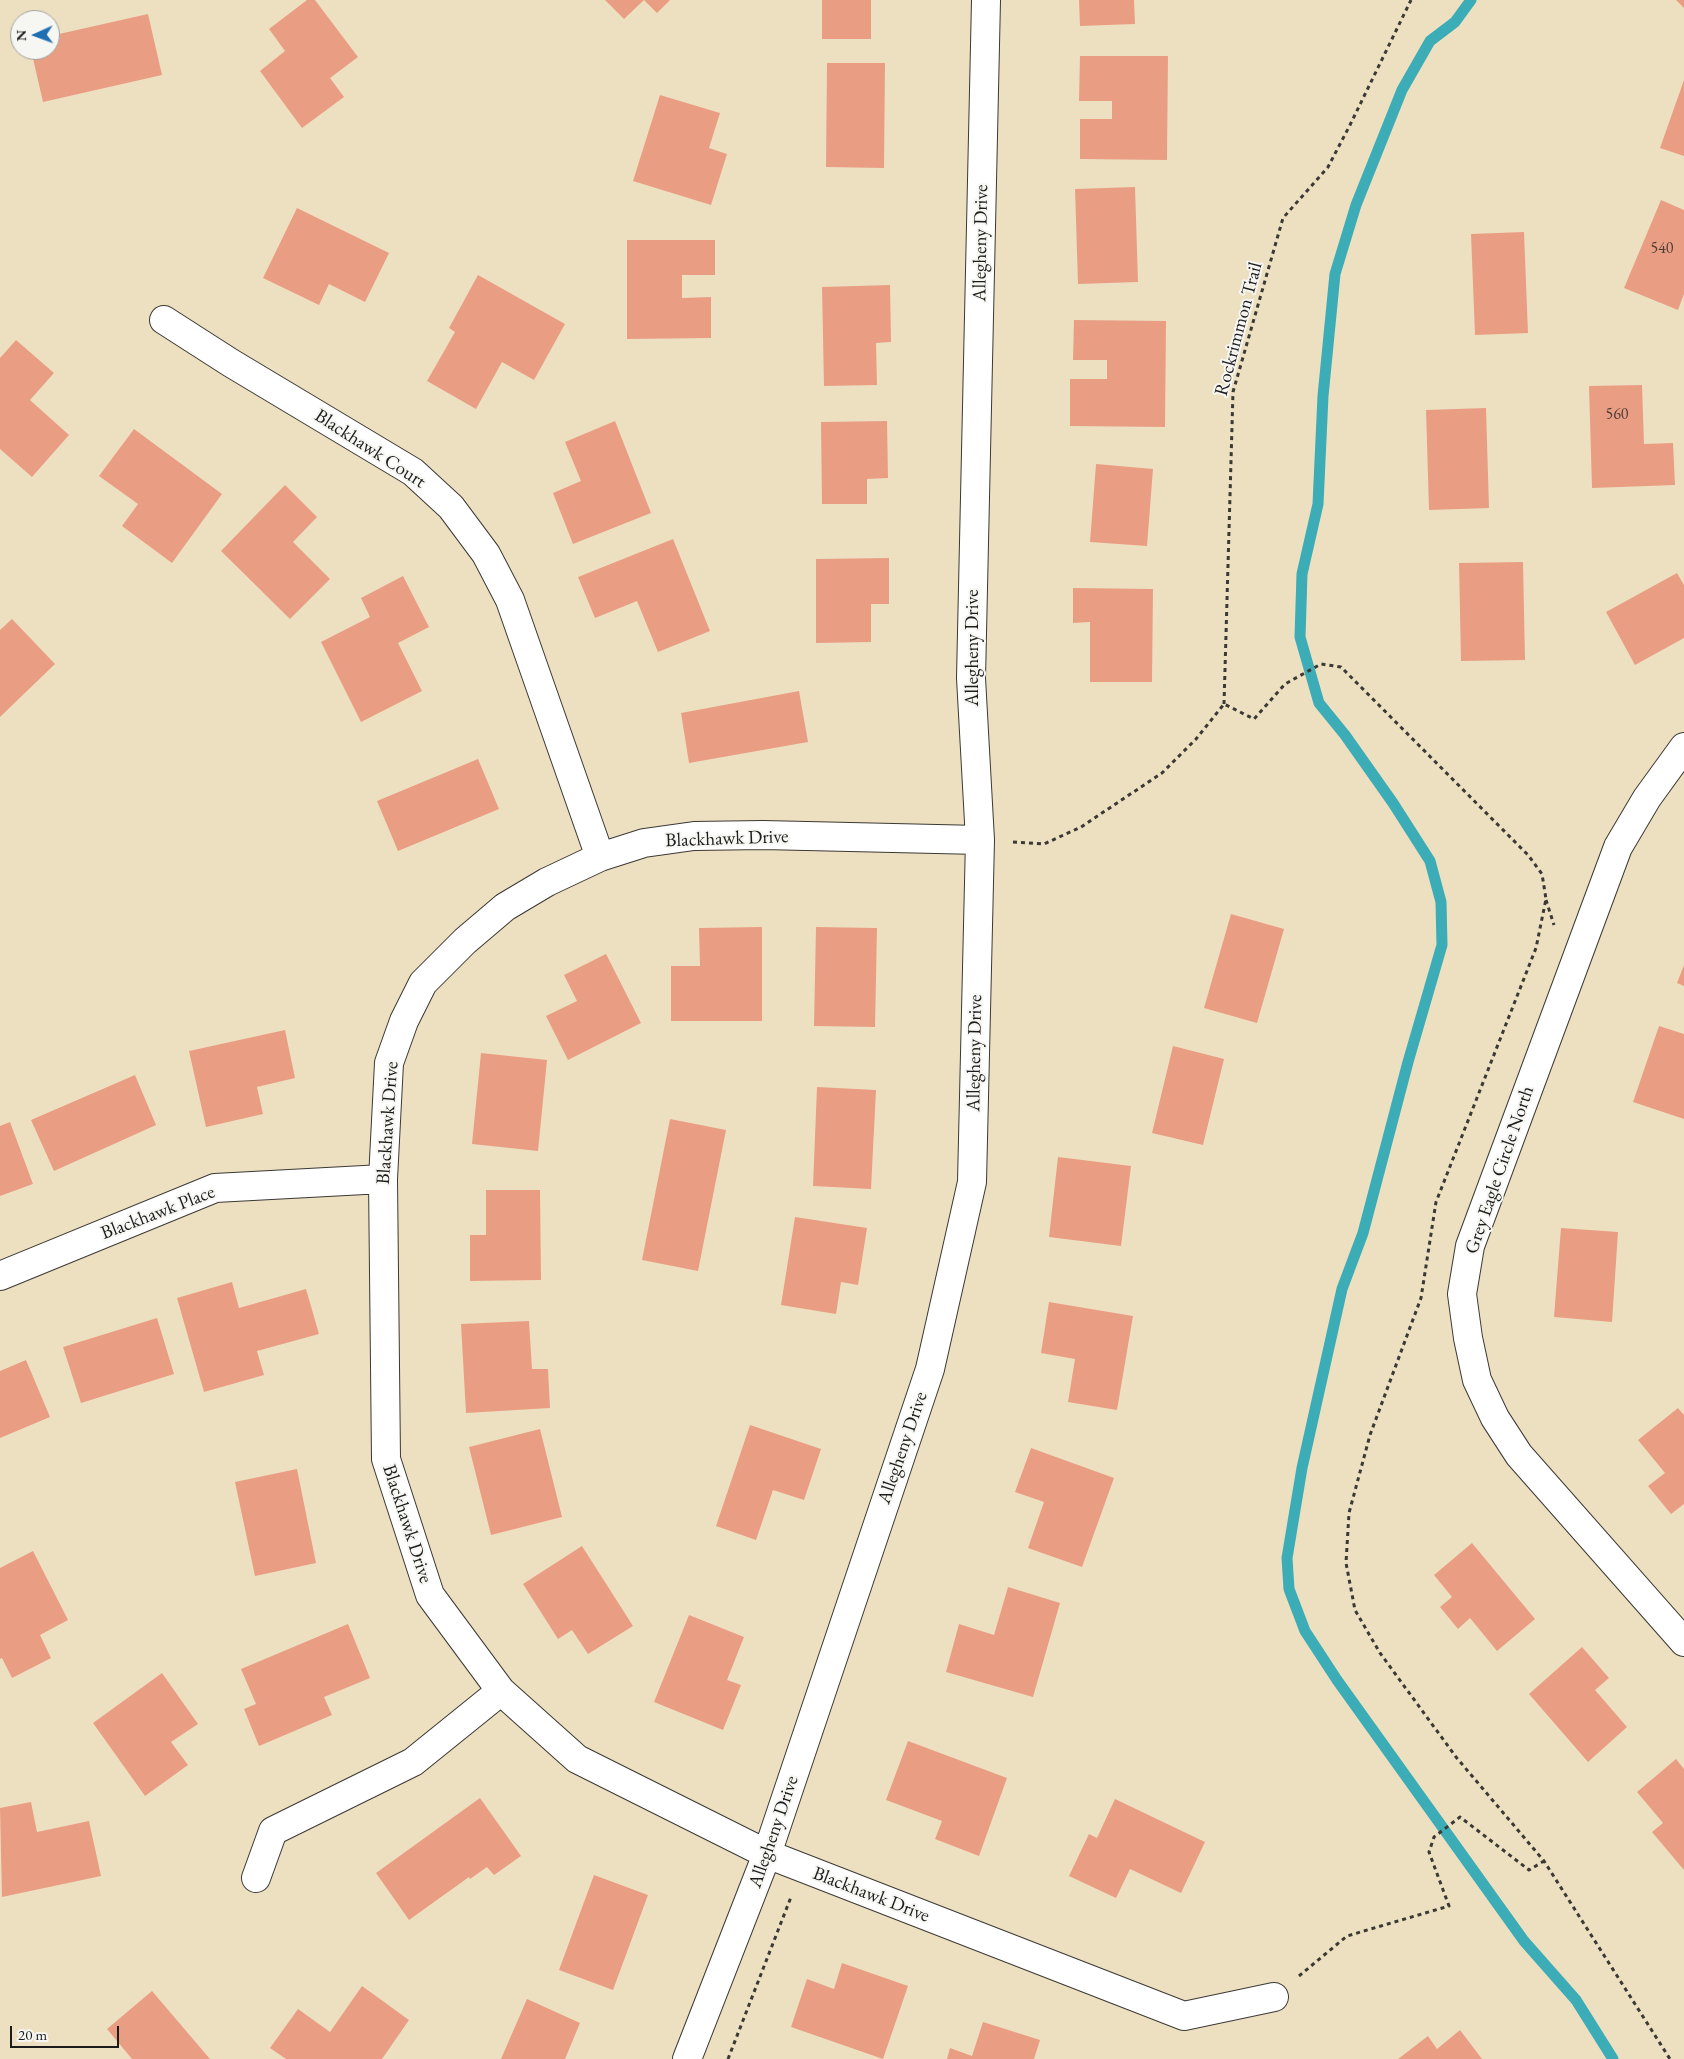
<!DOCTYPE html>
<html>
<head>
<meta charset="utf-8">
<style>
  body { margin:0 }
  #map { position:relative; width:1684px; height:2059px; overflow:hidden; background:#ede0c0; font-family:"EB Garamond",serif }
  canvas { display:block }
  .north { position:absolute; left:10px; top:10px; width:50px; height:50px; box-sizing:border-box; background:#f6f6f2; border:1px solid #9f9f9c; border-radius:50%; rotate:268deg; font-size:14px; font-weight:700; line-height:20px; text-align:center; color:#1c1c1c }
  .north::after { content:''; display:block; margin:auto; width:18px; height:22px; background:#1f6fb2; clip-path:polygon(50% 0,100% 100%,50% 72%,0 100%) }
  .scale { position:absolute; left:10px; top:2026px; width:109px; height:22px; box-sizing:border-box; border:2px solid #1c1c1c; border-top:0; padding-left:6px; font-size:15px; line-height:18px; white-space:nowrap; color:#1c1c1c; -webkit-text-stroke:4px #f6f6f2; paint-order:stroke }
</style>
</head>
<body>
<div id="map">
<canvas width="1684" height="2059"></canvas>
<div class="north">N</div>
<div class="scale">20 m</div>
</div>
<script>
const c = document.querySelector('canvas').getContext('2d');
c.lineJoin = 'round';
const poly = rows => new Path2D(rows.map(r => 'M' + r).join(''));
function stroke(path, color, width, dash) { c.strokeStyle = color; c.lineWidth = width; c.lineCap = dash ? 'butt' : 'round'; c.setLineDash(dash || []); c.stroke(path); }
function fill(path, color) { c.fillStyle = color; c.fill(path, 'evenodd'); }
function drawText(font, color, halo, rows, align = 'center') {
  c.font = font + ' "EB Garamond",serif'; c.lineWidth = 4; c.setLineDash([]); c.textBaseline = 'middle'; c.strokeStyle = halo; c.fillStyle = color; for (const [text, x, y, turn = 0] of rows) {
    c.save(); c.translate(x, y); c.rotate((+turn || 0) * Math.PI / 180); c.textAlign = isNaN(turn) ? turn : align; if (halo) c.strokeText(text, 0, 0); c.fillText(text, 0, 0); c.restore();
  }
}
const stream = poly([
  [1471,0,1455,22,1430,41,1402,90,1356,205,1335,274,1323,396,1318,504,1302,574,1300,637,1319,703,1345,735,1393,803,1430,861,1441,902,1442,945,1408,1062,1363,1233,1342,1289,1302,1468,1287,1558,1289,1589,1305,1631,1337,1680,1524,1941,1576,2000,1613,2059]
]);
const building = poly([
  [307,0,315,0,358,57,330,78,344,97,302,128,260,71,285,51,269,29],
  [605,0,670,0,657,13,644,0,624,19],
  [822,0,871,0,871,39,822,39],
  [1079,0,1134,0,1135,24,1080,26],
  [1676,0,1684,0,1684,8],
  [148,14,162,75,43,102,31,50,50,50,50,36],
  [1080,56,1168,56,1167,160,1080,159,1080,119,1112,119,1112,101,1079,101],
  [827,63,885,63,884,168,826,167],
  [1684,80,1684,156,1660,148],
  [660,95,720,113,709,148,727,154,711,205,633,181],
  [1135,187,1138,282,1078,284,1075,189],
  [1661,200,1684,210,1684,294,1678,310,1624,288],
  [297,208,389,253,365,302,329,284,319,305,263,278],
  [1524,232,1528,333,1475,335,1471,234],
  [627,240,715,240,715,275,682,275,682,298,711,297,711,338,627,339],
  [478,275,565,324,534,380,502,362,476,409,427,381,455,332,449,328],
  [890,285,891,342,876,343,877,385,824,386,822,287],
  [1074,320,1166,321,1165,427,1070,426,1070,379,1107,379,1107,360,1073,360],
  [16,340,54,373,30,400,69,435,32,477,0,449,0,358],
  [1642,385,1644,444,1673,443,1675,485,1592,488,1589,386],
  [1486,408,1489,508,1429,510,1426,410],
  [615,421,651,513,573,544,553,493,581,481,565,442],
  [887,421,888,478,867,479,867,504,822,504,821,422],
  [134,429,222,494,172,563,122,526,138,504,99,476],
  [1096,464,1153,469,1147,546,1090,542],
  [285,485,317,517,293,542,330,579,290,619,221,551],
  [673,539,710,631,658,652,637,601,595,618,578,577],
  [889,558,889,604,871,604,871,642,816,643,816,559],
  [1523,562,1525,660,1461,661,1459,563],
  [1677,573,1684,585,1684,638,1635,665,1606,612],
  [403,576,429,627,398,643,422,691,361,722,321,642,370,617,361,598],
  [1073,588,1153,589,1152,682,1090,682,1090,622,1073,623],
  [12,619,55,664,0,717,0,630],
  [799,691,808,742,689,763,681,713],
  [478,759,499,809,398,851,377,801],
  [1231,914,1284,929,1257,1023,1204,1008],
  [762,927,762,1021,671,1021,671,966,700,966,699,928],
  [816,927,877,928,875,1027,814,1026],
  [606,954,641,1023,568,1060,546,1016,577,1001,564,975],
  [1684,965,1684,986,1677,983],
  [1659,1026,1684,1034,1684,1119,1633,1102],
  [285,1030,295,1078,257,1087,263,1114,206,1127,189,1051],
  [1173,1046,1224,1059,1203,1145,1152,1133],
  [481,1053,547,1060,538,1151,472,1144],
  [135,1075,156,1125,54,1171,31,1120],
  [817,1087,876,1090,871,1189,813,1186],
  [670,1119,726,1130,698,1271,642,1260],
  [10,1122,33,1184,0,1196,0,1126],
  [1058,1157,1131,1166,1121,1246,1049,1237],
  [486,1190,540,1190,541,1280,470,1281,470,1235,486,1235],
  [795,1217,867,1228,858,1285,841,1282,836,1314,781,1305],
  [1561,1228,1618,1232,1612,1322,1554,1317],
  [232,1282,239,1308,306,1289,319,1334,257,1351,264,1375,204,1392,177,1298],
  [1049,1302,1133,1316,1117,1410,1068,1402,1075,1359,1041,1353],
  [157,1318,174,1374,81,1403,63,1347],
  [529,1321,532,1369,548,1369,550,1408,466,1413,461,1324],
  [26,1360,50,1417,0,1438,0,1371],
  [1678,1408,1684,1415,1684,1504,1671,1514,1648,1486,1665,1473,1638,1440],
  [750,1425,821,1449,804,1500,773,1490,756,1540,716,1526],
  [540,1429,562,1517,491,1535,469,1447],
  [1031,1448,1114,1478,1082,1567,1028,1548,1044,1502,1015,1492],
  [297,1469,316,1563,255,1576,235,1482],
  [1472,1543,1535,1619,1497,1651,1470,1618,1458,1629,1440,1607,1452,1597,1434,1575],
  [582,1546,633,1626,588,1654,572,1630,558,1639,523,1584],
  [33,1551,68,1620,40,1635,51,1658,12,1678,2,1658,0,1659,0,1568],
  [1008,1587,1060,1603,1033,1697,946,1672,959,1624,994,1635],
  [689,1615,744,1637,727,1680,741,1685,723,1730,654,1702],
  [348,1624,370,1678,324,1697,332,1715,259,1746,244,1709,256,1704,241,1669],
  [1582,1647,1609,1678,1595,1690,1627,1727,1588,1762,1529,1694],
  [162,1673,198,1724,171,1742,188,1765,145,1796,93,1723],
  [908,1741,1007,1778,979,1856,935,1839,942,1821,886,1800],
  [1676,1759,1684,1769,1684,1870,1652,1832,1663,1823,1637,1792],
  [480,1798,521,1856,494,1875,487,1867,470,1879,469,1877,409,1920,376,1873],
  [1115,1799,1205,1842,1181,1893,1130,1869,1116,1898,1069,1876,1089,1834,1097,1838],
  [31,1802,37,1832,89,1821,101,1876,2,1897,0,1808],
  [594,1875,648,1895,613,1990,559,1970],
  [842,1963,908,1986,883,2059,791,2027,807,1979,834,1989],
  [362,1986,409,2020,382,2059,286,2059,270,2048,298,2009,330,2032],
  [152,1991,210,2059,132,2059,107,2029],
  [527,1999,580,2023,565,2059,501,2059],
  [983,2022,1040,2040,1034,2059,947,2059,950,2048,972,2056],
  [1460,2030,1482,2059,1398,2059,1428,2036,1437,2049]
]);
const path = poly([
  [1224,704,1233,392,1283,218,1328,167,1350,125,1411,0],
  [1013,842,1044,844,1081,827,1162,773,1196,739,1224,704,1254,719,1285,684,1321,664,1341,667,1528,855,1542,874,1546,899,1536,948,1436,1202,1421,1298,1370,1435,1349,1513,1346,1563,1355,1610,1380,1653,1456,1757,1544,1861,1670,2059],
  [1546,900,1554,925],
  [1299,1976,1347,1936,1449,1906,1429,1852,1434,1837,1460,1817,1529,1870,1544,1861],
  [728,2059,791,1897]
]);
const minor = poly([
  [164,320,231,363,413,472,451,507,486,554,510,600,600,857],
  [1684,747,1647,798,1618,847,1470,1246,1462,1294,1468,1338,1477,1380,1495,1418,1519,1455,1684,1642],
  [980,840,763,835,694,836,644,843,600,857,547,882,505,907,465,941,423,983,404,1021,389,1063,383,1179,386,1459,430,1595,501,1691,577,1759,767,1854,1184,2016,1274,1997],
  [0,1276,215,1188,383,1179],
  [256,1878,273,1831,413,1762,501,1691],
  [687,2059,767,1854,930,1369,972,1182,980,840,971,678,986,0]
]);
const numberNames = [
  ["540",1662,249],
  ["560",1617,415]
];
const streetNames = [
  ["Allegheny Drive",981,243,-89],
  ["Rockrimmon Trail",1239,329,-75],
  ["Blackhawk Court",370,449,33],
  ["Allegheny Drive",973,648,-90],
  ["Blackhawk Drive",727,839,-2],
  ["Allegheny Drive",975,1053,-89],
  ["Blackhawk Drive",388,1123,-86],
  ["Grey Eagle Circle North",1500,1170,-71],
  ["Blackhawk Place",158,1213,-21],
  ["Allegheny Drive",903,1448,-71],
  ["Blackhawk Drive",407,1524,72],
  ["Allegheny Drive",774,1832,-71],
  ["Blackhawk Drive",871,1895,21]
];
stroke(stream, '#3cacb6', 11);
fill(building, '#e99e84');
stroke(minor, '#3b3935', 30);
stroke(path, '#3b3935', 3, [4, 4]);
stroke(minor, '#fff', 28);
drawText('16px', '#4f3c36', null, numberNames);
drawText('19px', '#1c1c1c', '#f6f6f2', streetNames);
</script>
</body>
</html>
